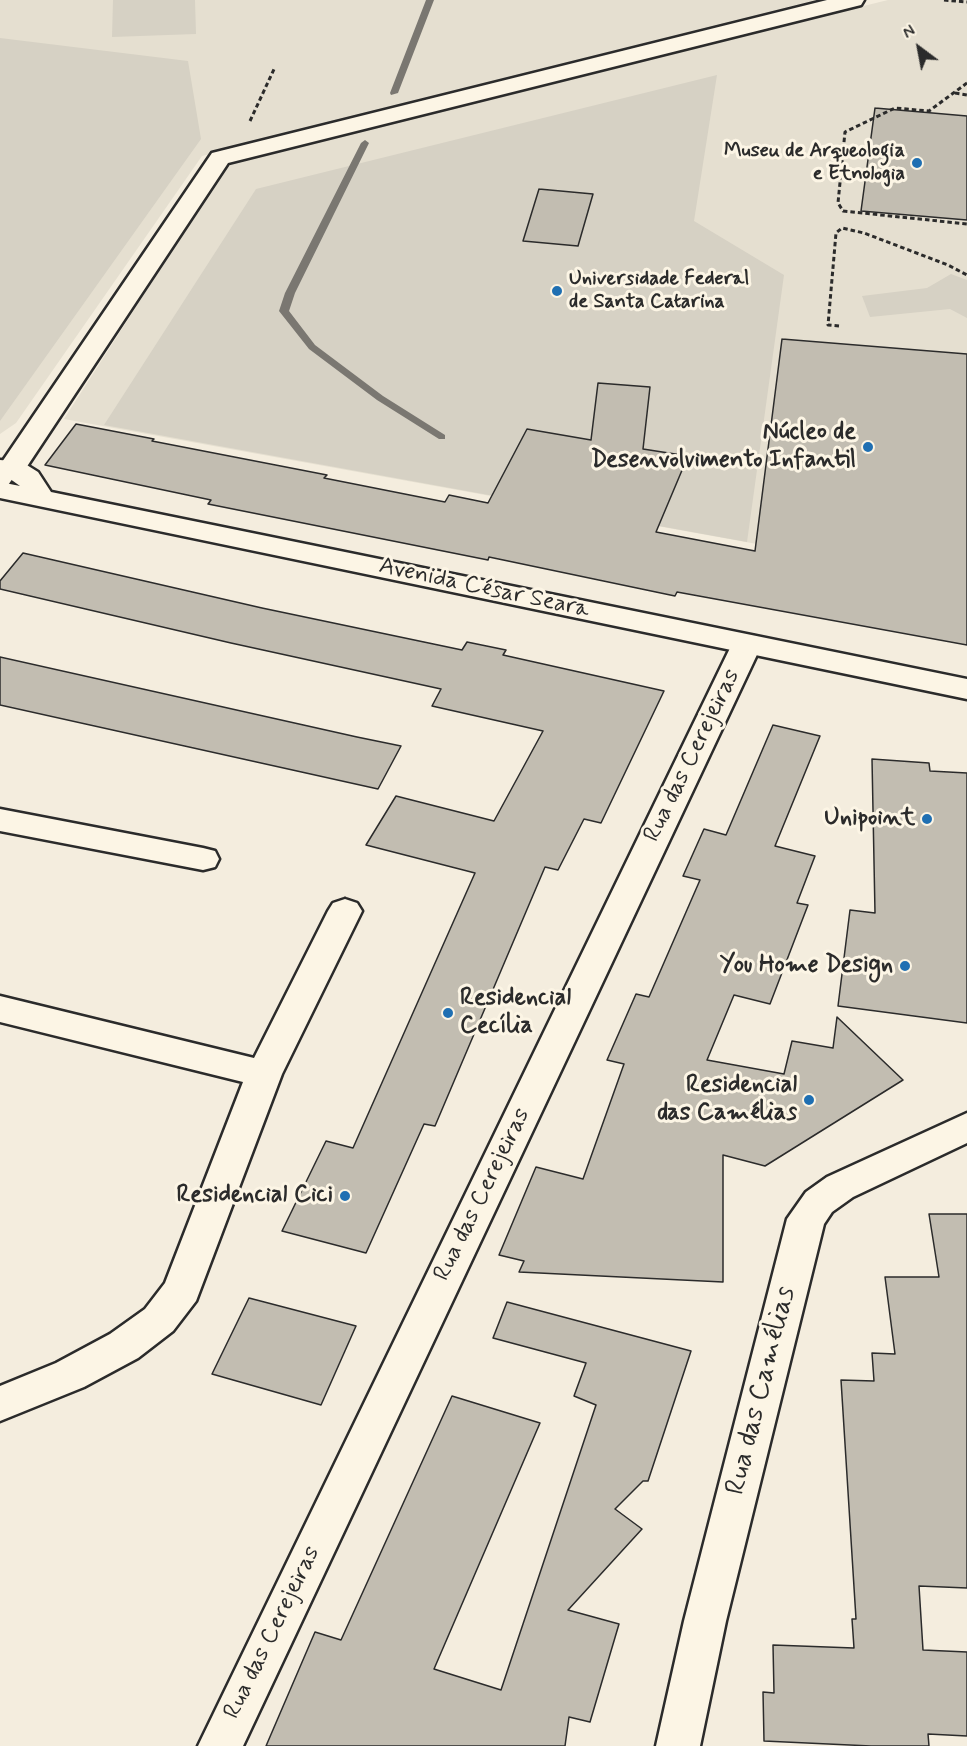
<!DOCTYPE html>
<html>
<head>
<meta charset="utf-8">
<style>
  body { margin:0 }
  #map { position:relative; width:967px; height:1746px; overflow:hidden; background:#f4edde; font-family:Mynerve,sans-serif }
  canvas { display:block }
  .north { position:absolute; left:889px; top:18px; width:60px; height:60px; -webkit-text-stroke:4px #fcf5e5; paint-order:stroke; rotate:328deg; font-size:16px; font-weight:700; line-height:24px; text-align:center; color:#2b2b2b }
  .north::after { content:''; display:block; margin:auto; width:21px; height:27px; background:#2b2b2b; clip-path:polygon(50% 0,100% 100%,50% 72%,0 100%) }
</style>
</head>
<body>
<div id="map">
<canvas width="967" height="1746"></canvas>
<div class="north">N</div>
</div>
<script>
const c = document.querySelector('canvas').getContext('2d');
c.lineJoin = 'round';
function fill(path, color) { c.fillStyle = color; c.fill(path, 'evenodd'); }
const poly = rows => new Path2D(rows.map(r => 'M' + r).join(''));
function stroke(path, color, width, dash) { c.strokeStyle = color; c.lineWidth = width; c.lineCap = dash ? 'butt' : 'round'; c.setLineDash(dash || []); c.stroke(path); }
function drawText(font, color, halo, rows, align = 'center') {
  c.font = font + ' Mynerve,sans-serif'; c.lineWidth = 6; c.setLineDash([]); c.textBaseline = 'middle'; c.strokeStyle = halo; c.fillStyle = color; for (const [text, x, y, turn = 0] of rows) {
    c.save(); c.translate(x, y); c.rotate((+turn || 0) * Math.PI / 180); c.textAlign = isNaN(turn) ? turn : align; if (halo) c.strokeText(text, 0, 0); c.fillText(text, 0, 0); c.restore();
  }
}
const built = poly([
  [0,0,832,0,202,156,16,423,0,434],
  [888,0,967,0,967,572,790,550,64,419,229,162]
]);
const green = poly([
  [113,0,195,0,196,34,112,37],
  [0,38,188,61,201,139,0,421],
  [717,75,694,221,784,275,747,542,104,425,256,189],
  [951,274,967,280,967,318,950,309,870,317,862,296,927,288]
]);
const stream = poly([
  [426,0,434,0,398,93,391,95,390,93,426,0],
  [365,140,369,143,295,293,289,311,315,345,383,396,445,435,445,439,439,439,377,400,309,349,279,311,285,293,361,143,365,140]
]);
const building = poly([
  [875,108,967,116,967,220,861,211,875,108],
  [539,189,593,194,578,246,523,241,539,189],
  [782,339,967,354,967,645,677,592,675,596,489,557,488,560,208,504,211,500,45,465,76,424,154,439,152,441,327,475,324,478,445,502,449,495,488,503,527,429,591,440,598,383,650,387,643,449,688,456,656,532,755,551,782,339],
  [23,553,262,608,462,650,467,642,506,650,503,655,664,691,601,823,584,819,558,870,545,867,435,1126,424,1124,366,1253,282,1231,326,1141,353,1148,475,873,366,845,396,796,494,821,543,731,432,706,441,689,231,643,0,589,0,581,23,553],
  [0,657,357,737,401,746,378,789,0,705,0,657],
  [773,725,820,736,775,846,815,856,797,903,808,905,770,1004,734,995,707,1060,784,1074,792,1041,833,1048,837,1017,903,1080,765,1166,723,1155,723,1282,519,1272,524,1261,499,1255,536,1167,583,1179,624,1064,607,1060,636,994,649,997,700,880,683,876,704,829,726,835,773,725],
  [872,759,929,763,930,771,967,773,967,1023,838,1006,850,910,875,913,872,759],
  [929,1214,967,1214,967,1588,919,1586,923,1650,967,1652,967,1736,928,1734,929,1746,871,1746,764,1741,763,1692,774,1693,773,1645,854,1648,852,1619,856,1619,841,1380,874,1381,872,1353,895,1354,885,1277,939,1277,929,1214],
  [249,1298,356,1326,321,1405,212,1374,249,1298],
  [507,1302,691,1351,648,1481,643,1481,615,1509,642,1529,568,1610,619,1624,590,1722,569,1717,565,1746,266,1746,315,1632,341,1640,452,1396,540,1423,434,1669,501,1690,596,1405,574,1396,586,1363,493,1338,507,1302]
]);
const path = poly([
  [944,0,967,2],
  [967,83,929,111,895,108,845,132,838,203,843,211,967,224],
  [955,93,967,95],
  [250,121,275,67],
  [839,326,828,325,836,233,842,228,864,233,948,265,967,275]
]);
const lane = poly([
  [12,463,20,468,6,488,0,490,0,473,6,465,12,463]
]);
const street = poly([
  [827,0,864,0,861,5,228,163,22,474,12,476,2,474,0,471,0,465,212,153,827,0],
  [747,635,758,637,762,644,243,1746,198,1746,732,644,736,637,747,635],
  [0,809,203,848,215,851,219,859,215,867,203,870,0,831,0,809],
  [345,899,357,903,362,911,282,1074,196,1301,173,1331,138,1358,84,1387,0,1421,0,1386,56,1363,110,1334,145,1309,165,1283,243,1082,0,1022,0,996,254,1058,328,911,333,903,345,899],
  [967,1113,967,1143,853,1197,832,1212,824,1224,726,1621,700,1746,656,1746,684,1621,787,1219,806,1192,827,1177,967,1113]
]);
const primary = poly([
  [0,460,22,462,38,472,51,492,967,679,967,699,0,498,0,482,20,486,6,476,0,476,0,460]
]);
const markers = [
  [917,163,6,"#1f6fb2"],
  [557,291,6,"#1f6fb2"],
  [868,447,6,"#1f6fb2"],
  [927,819,6,"#1f6fb2"],
  [905,966,6,"#1f6fb2"],
  [448,1013,6,"#1f6fb2"],
  [809,1100,6,"#1f6fb2"],
  [345,1196,6,"#1f6fb2"]
];
const farPoinames = [
  ["Museu de Arqueologia",905,152],
  ["e Etnologia",905,175],
  ["Universidade Federal",569,280,"left"],
  ["de Santa Catarina",569,303,"left"]
];
const poiNames = [
  ["Núcleo de",856,433],
  ["Desenvolvimento Infantil",856,461],
  ["Unipoint",915,819],
  ["You Home Design",893,966],
  ["Residencial",460,999,"left"],
  ["Cecília",460,1027,"left"],
  ["Residencial",797,1086],
  ["das Camélias",797,1114],
  ["Residencial Cici",333,1196]
];
const streetNames = [
  ["Avenida César Seara",484,589,12],
  ["Rua das Cerejeiras",693,756,-64],
  ["Rua das Cerejeiras",483,1195,-64],
  ["Rua das Cerejeiras",273,1633,-64]
];
const nearStreetnames = [
  ["Rua das Camélias",762,1391,-76]
];
fill(built, '#e5dfd0');
fill(green, '#d6d1c4');
fill(stream, '#7a7771');
fill(building, '#c2bdb1');
stroke(building, '#2b2b2b', 1.5);
stroke(lane, '#2b2b2b', 4);
stroke(street, '#2b2b2b', 5);
stroke(primary, '#2b2b2b', 5);
stroke(path, '#2b2b2b', 3, [4.5, 3]);
fill(lane, '#fcf5e5');
fill(street, '#fcf5e5');
fill(primary, '#fcf5e5');
for (const [x, y, r, color] of markers) { const dot = new Path2D(); dot.arc(x, y, r, 0, 2 * Math.PI); c.fillStyle = color; c.fill(dot); stroke(dot, '#fcf5e5', 2); }
drawText('bold 20px', '#2b2b2b', '#fcf5e5', farPoinames, 'right');
drawText('bold 24px', '#2b2b2b', '#fcf5e5', poiNames, 'right');
drawText('24px', '#2b2b2b', '#fcf5e5', streetNames);
drawText('28px', '#2b2b2b', '#fcf5e5', nearStreetnames);
</script>
</body>
</html>
